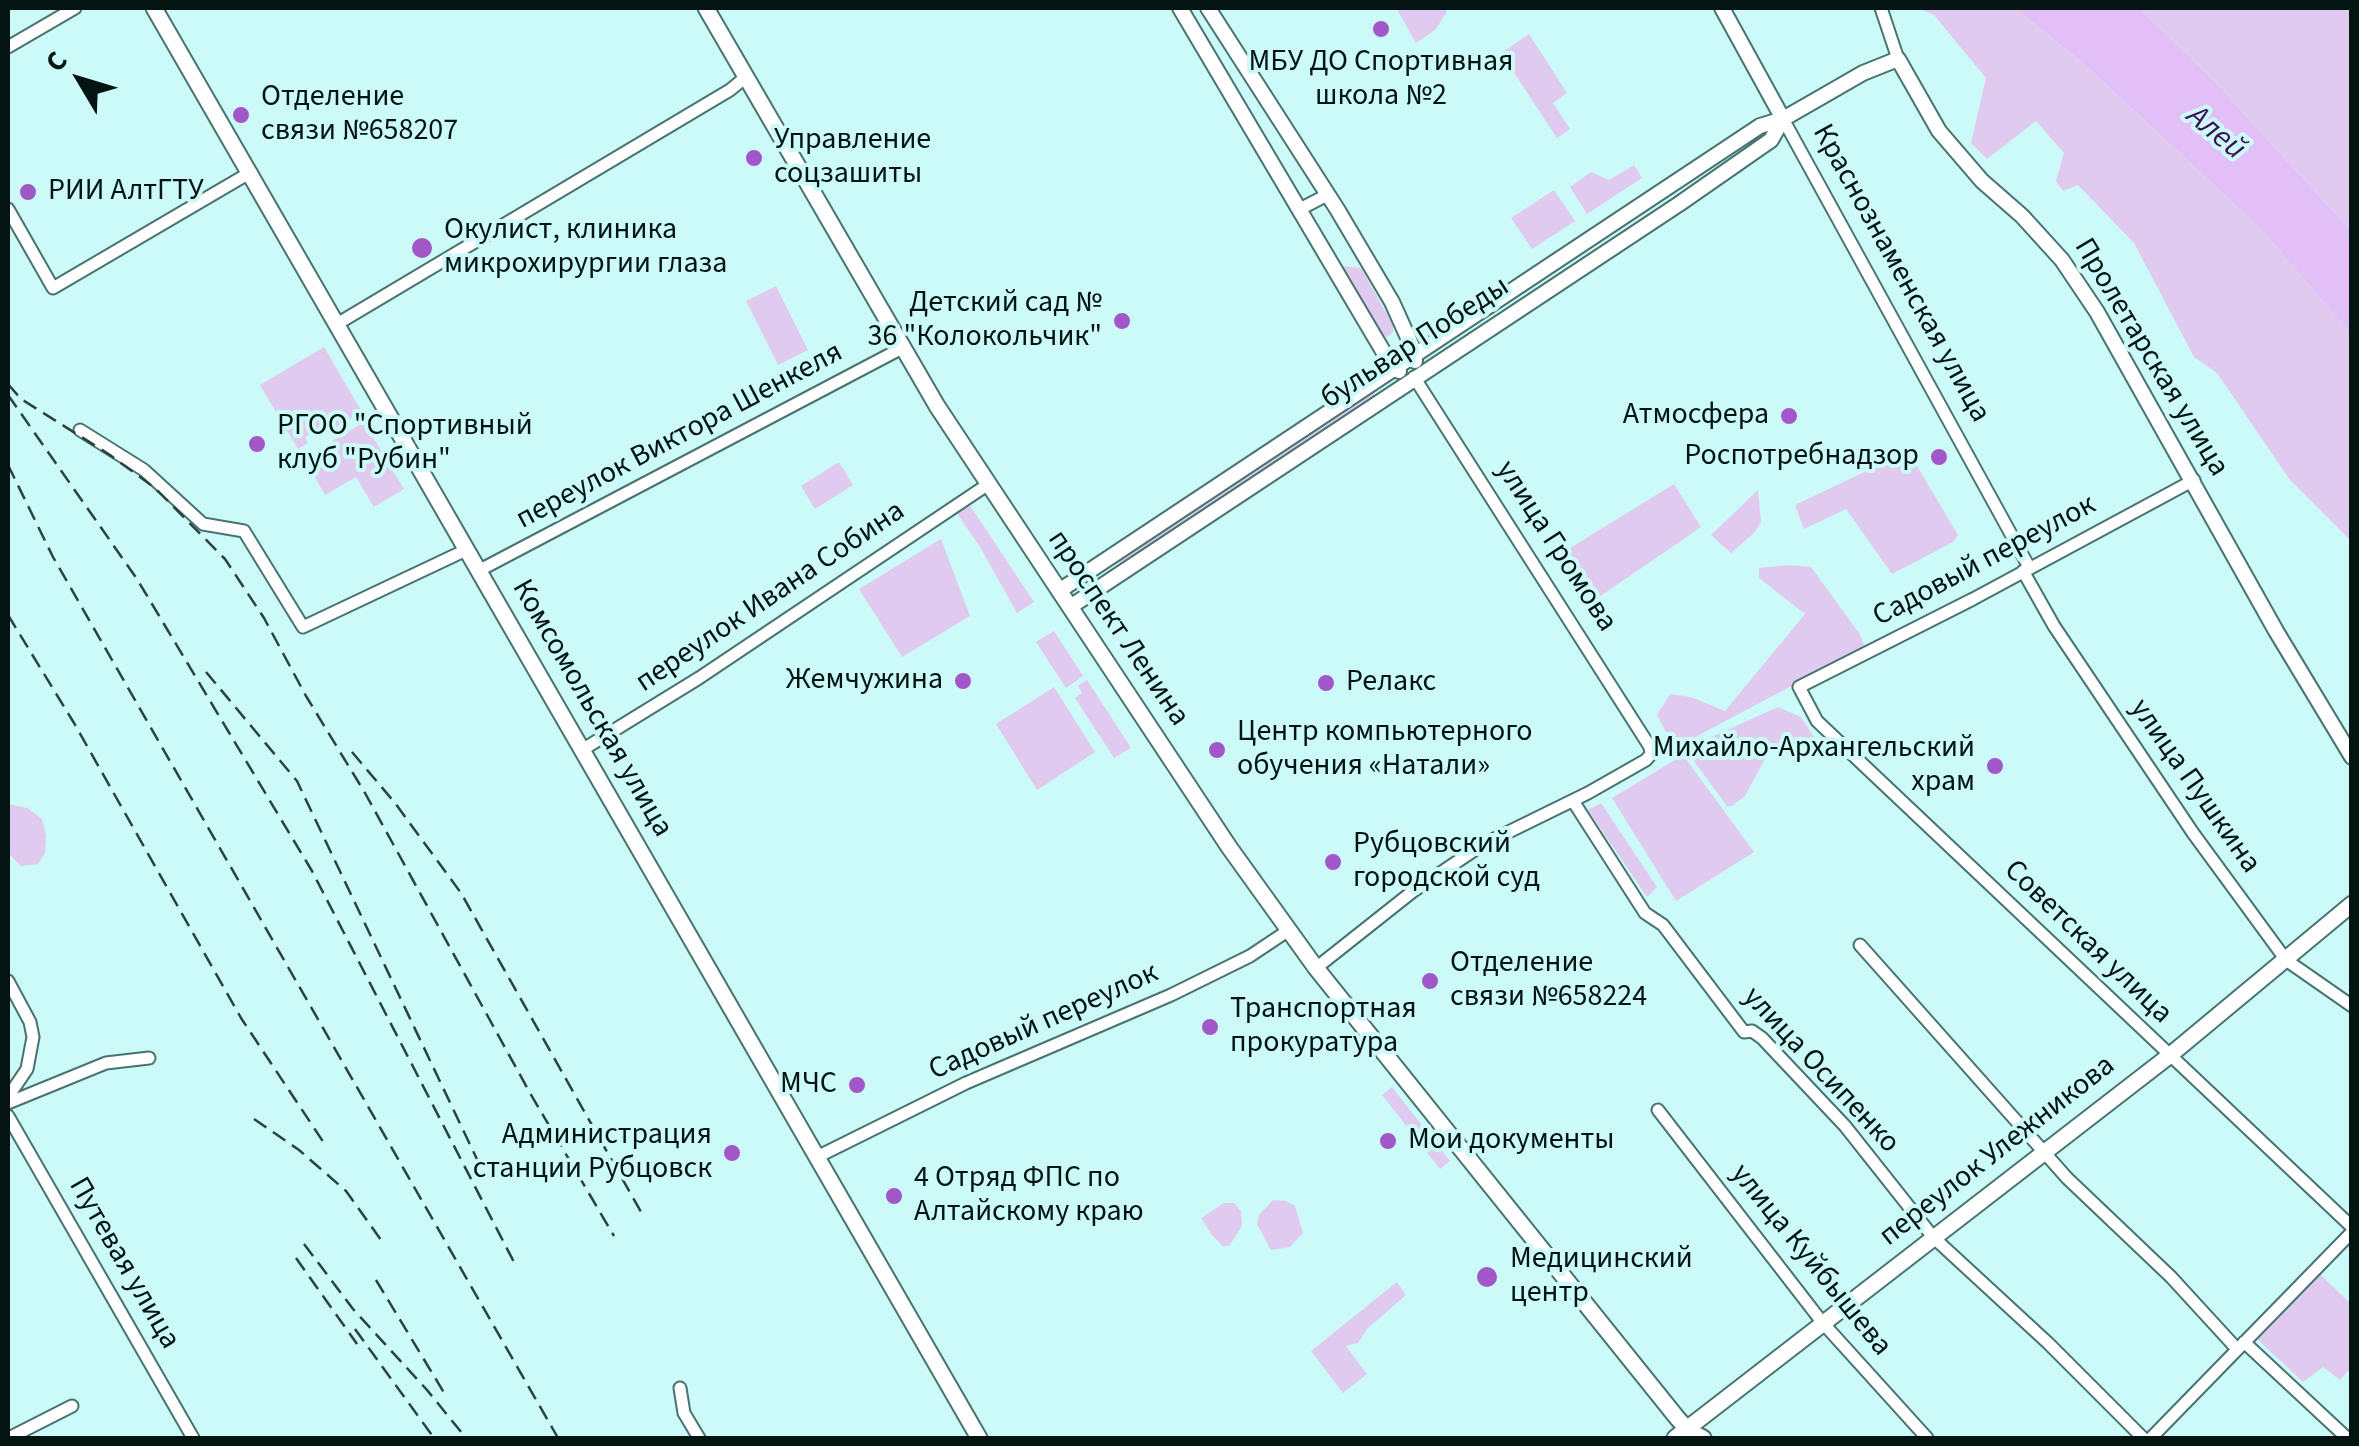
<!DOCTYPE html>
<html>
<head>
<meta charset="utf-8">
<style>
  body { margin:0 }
  #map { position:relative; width:2359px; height:1446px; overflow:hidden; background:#ccfaf8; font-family:"Source Sans 3",sans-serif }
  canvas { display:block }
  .frame { position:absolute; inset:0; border:10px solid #031413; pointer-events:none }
  .north { position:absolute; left:30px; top:30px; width:100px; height:100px; -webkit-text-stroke:8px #ccfaf8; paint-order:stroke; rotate:308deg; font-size:28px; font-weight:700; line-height:40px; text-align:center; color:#031413 }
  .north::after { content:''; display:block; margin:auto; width:35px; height:45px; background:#031413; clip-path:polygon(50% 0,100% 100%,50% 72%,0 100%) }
</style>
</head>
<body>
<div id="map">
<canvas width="2359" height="1446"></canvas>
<div class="frame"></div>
<div class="north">С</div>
</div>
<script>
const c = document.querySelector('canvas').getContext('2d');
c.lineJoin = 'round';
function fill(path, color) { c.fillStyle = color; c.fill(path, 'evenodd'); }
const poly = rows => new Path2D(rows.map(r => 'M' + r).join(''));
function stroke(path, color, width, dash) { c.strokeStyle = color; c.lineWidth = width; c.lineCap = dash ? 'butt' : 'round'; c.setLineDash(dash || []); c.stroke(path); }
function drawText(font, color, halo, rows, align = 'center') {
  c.font = font + ' "Source Sans 3",sans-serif'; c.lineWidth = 8; c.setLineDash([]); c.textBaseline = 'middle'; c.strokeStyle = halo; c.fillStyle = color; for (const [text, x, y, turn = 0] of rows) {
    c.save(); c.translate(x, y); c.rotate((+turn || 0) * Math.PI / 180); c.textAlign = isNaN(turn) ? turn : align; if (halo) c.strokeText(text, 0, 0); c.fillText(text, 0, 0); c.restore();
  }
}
const green = poly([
  [1396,8,1444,8,1447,12,1435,30,1416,43],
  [1918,8,2015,8,2082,62,2263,231,2351,332,2351,541,2290,480,2217,373,2194,357,2134,243,2078,185,2063,191,2056,181,2064,153,2036,121,1987,159,1971,143,1986,78,1934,15],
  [2139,8,2351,8,2351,231,2215,82],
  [1529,34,1567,93,1553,103,1570,129,1557,138,1501,53],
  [1634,165,1642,178,1587,214,1570,187,1591,172,1609,180],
  [1554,190,1575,221,1532,249,1511,218],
  [1342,266,1361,268,1393,325,1393,332,1387,337,1383,335],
  [776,286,808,350,778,365,746,301],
  [324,347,362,412,324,434,320,429,305,437,308,443,298,449,260,385],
  [1371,392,1379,397,1122,567,1117,558],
  [364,422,404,489,374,507,356,477,325,495,304,458,312,453,317,460,332,451,329,443],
  [1908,451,1958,535,1953,542,1892,574,1846,509,1804,529,1795,505],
  [839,462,853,485,815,509,801,486],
  [1674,484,1701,527,1586,606,1557,556],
  [1758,490,1761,522,1754,533,1731,553,1711,535],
  [969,504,1034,602,1017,613,980,547,956,512],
  [941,539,970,616,902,657,859,589],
  [1789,565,1811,567,1859,633,1865,647,1684,743,1666,732,1657,715,1670,694,1691,697,1725,711,1805,614,1759,578,1759,568],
  [1054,631,1083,676,1066,688,1036,642],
  [1087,680,1131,748,1114,758,1075,698,1082,693,1078,686],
  [1054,687,1095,752,1037,790,996,724],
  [1778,707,1801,717,1814,737,1794,762,1780,748,1769,752,1745,796,1732,806,1727,806,1685,749],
  [1683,755,1754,852,1676,901,1612,798],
  [1601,803,1657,887,1647,897,1588,810],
  [8,804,27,808,42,819,46,835,45,853,38,864,21,866,8,853],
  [1392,1087,1450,1161,1440,1169,1382,1095],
  [1273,1200,1286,1201,1295,1206,1303,1233,1290,1247,1271,1250,1257,1224,1259,1215],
  [1224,1203,1234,1203,1241,1211,1242,1226,1229,1246,1223,1246,1212,1235,1201,1218],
  [2319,1273,2351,1304,2351,1368,2340,1380,2323,1367,2303,1382,2257,1339],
  [1397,1282,1406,1295,1367,1329,1358,1343,1346,1346,1367,1374,1343,1393,1311,1351]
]);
const water = poly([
  [2015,8,2139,8,2215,82,2351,231,2351,333,2263,231,2082,62]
]);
const minor = poly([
  [1881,8,1898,59],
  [8,47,75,8],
  [1783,119,2029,567],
  [8,209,53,288,251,172],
  [1300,209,1327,195],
  [337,324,730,90,747,76],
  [80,430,144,470,203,524,244,531,303,627,466,550],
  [2194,480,1973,599,1799,687,1817,721,2352,1227],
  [478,571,904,347],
  [2023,571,2054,626,2193,833,2286,960,2352,1006],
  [582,750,699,678,987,485],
  [1573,801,1645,913,1663,925,1744,1032,1752,1031,1762,1038,1845,1126,1933,1237,2048,1343,2143,1438],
  [1860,945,2067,1178,2171,1277,2237,1349],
  [1316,968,1412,892,1482,845,1588,793,1646,760,1651,754,1650,747,1414,377],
  [8,981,30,1022,33,1037,27,1069,8,1097],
  [8,1103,106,1063,149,1058],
  [1658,1110,1822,1322,1927,1438],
  [8,1116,193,1438],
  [817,1157,966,1083,1171,995,1250,956,1289,930],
  [2244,1342,2347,1438],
  [680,1388,684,1413,699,1438],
  [9,1438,72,1406],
  [2151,1438,2352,1232]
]);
const tertiary = poly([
  [1180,8,1393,368,1399,371],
  [1208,8,1337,209,1392,302,1415,353,1415,361],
  [1722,8,1783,119],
  [1059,591,1760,126,1783,119,1863,73,1898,59,1939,131,1982,181,2022,216,2062,260,2097,312,2276,631,2352,757],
  [1070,607,1679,204,1771,140,1783,119]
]);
const secondary = poly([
  [154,8,979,1438],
  [706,8,937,406,1229,847,1316,968,1482,1175,1678,1419,1688,1430,1703,1438],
  [1675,1438,2169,1056,2352,904]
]);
const rail = poly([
  [8,384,21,399,110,455,155,488,225,559,264,618,306,696,365,793,530,1093,614,1236],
  [8,395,137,579,312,871,517,1268],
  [8,465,53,557,558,1438],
  [8,615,74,723,241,1018,326,1146],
  [206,672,297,781,485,1176],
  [352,752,395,803,461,893,641,1212],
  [254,1119,299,1150,346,1191,381,1240],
  [304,1244,353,1309,427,1390,466,1438],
  [296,1258,357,1344],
  [376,1280,446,1396],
  [355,1329,434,1438]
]);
const markers = [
  [1381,29,10,"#a257c9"],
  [241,115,10,"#a257c9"],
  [754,158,10,"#a257c9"],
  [28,192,10,"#a257c9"],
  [422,248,12,"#a257c9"],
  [1122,321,10,"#a257c9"],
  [1789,416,10,"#a257c9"],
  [257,444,10,"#a257c9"],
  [1939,457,10,"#a257c9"],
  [963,681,10,"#a257c9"],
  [1326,683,10,"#a257c9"],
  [1217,750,10,"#a257c9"],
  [1995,766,10,"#a257c9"],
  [1333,862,10,"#a257c9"],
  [1430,981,10,"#a257c9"],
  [1210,1027,10,"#a257c9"],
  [857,1085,10,"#a257c9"],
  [1388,1141,10,"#a257c9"],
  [732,1153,10,"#a257c9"],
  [894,1196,10,"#a257c9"],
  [1487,1277,12,"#a257c9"]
];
const poiNames = [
  ["МБУ ДО Спортивная",1381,63,"center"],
  ["школа №2",1381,97,"center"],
  ["Отделение",261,98],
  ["связи №658207",261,132],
  ["Управление",774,141],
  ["соцзашиты",774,175],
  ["РИИ АлтГТУ",48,192],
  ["Окулист, клиника",444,231],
  ["микрохирургии глаза",444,265],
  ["Детский сад №",1102,304,"right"],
  ["36 \"Колокольчик\"",1102,338,"right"],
  ["Атмосфера",1769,416,"right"],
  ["РГОО \"Спортивный",277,427],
  ["клуб \"Рубин\"",277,461],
  ["Роспотребнадзор",1919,457,"right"],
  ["Жемчужина",943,681,"right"],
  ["Релакс",1346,683],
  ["Центр компьютерного",1237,733],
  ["обучения «Натали»",1237,767],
  ["Михайло-Архангельский",1975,749,"right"],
  ["храм",1975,783,"right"],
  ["Рубцовский",1353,845],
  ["городской суд",1353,879],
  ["Отделение",1450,964],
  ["связи №658224",1450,998],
  ["Транспортная",1230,1010],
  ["прокуратура",1230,1044],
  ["МЧС",837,1085,"right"],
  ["Администрация",712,1136,"right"],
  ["станции Рубцовск",712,1170,"right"],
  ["Мои документы",1408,1141],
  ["4 Отряд ФПС по",914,1179],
  ["Алтайскому краю",914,1213],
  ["Медицинский",1510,1260],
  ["центр",1510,1294]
];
const streetNames = [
  ["Краснознаменская улица",1900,274,61],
  ["бульвар Победы",1416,344,-33],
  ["Пролетарская улица",2150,358,59],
  ["переулок Виктора Шенкеля",680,437,-28],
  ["улица Громова",1555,547,57],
  ["Садовый переулок",1985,562,-28],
  ["переулок Ивана Собина",771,598,-34],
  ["проспект Ленина",1117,629,56],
  ["Комсомольская улица",591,709,60],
  ["улица Пушкина",2194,787,55],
  ["Советская улица",2087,943,44],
  ["Садовый переулок",1044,1023,-24],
  ["улица Осипенко",1820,1071,47],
  ["переулок Улежникова",1998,1152,-38],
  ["улица Куйбышева",1810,1261,51],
  ["Путевая улица",123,1264,60]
];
const waterNames = [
  ["Алей",2215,134,40]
];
fill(green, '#e1caef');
fill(water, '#e2bff7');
stroke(minor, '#487371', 15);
stroke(tertiary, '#487371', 18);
stroke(secondary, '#487371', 19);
stroke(minor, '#fff', 11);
stroke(tertiary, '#fff', 14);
stroke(secondary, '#fff', 15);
stroke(rail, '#2b4240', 2.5, [15, 8]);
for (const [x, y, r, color] of markers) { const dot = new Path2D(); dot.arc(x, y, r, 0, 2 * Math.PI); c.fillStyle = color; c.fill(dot); stroke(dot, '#ccfaf8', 4); }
drawText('30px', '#031413', '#ccfaf8', poiNames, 'left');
drawText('30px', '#031413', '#ccfaf8', streetNames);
drawText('italic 32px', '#3d1152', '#ccfaf8', waterNames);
</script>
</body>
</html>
